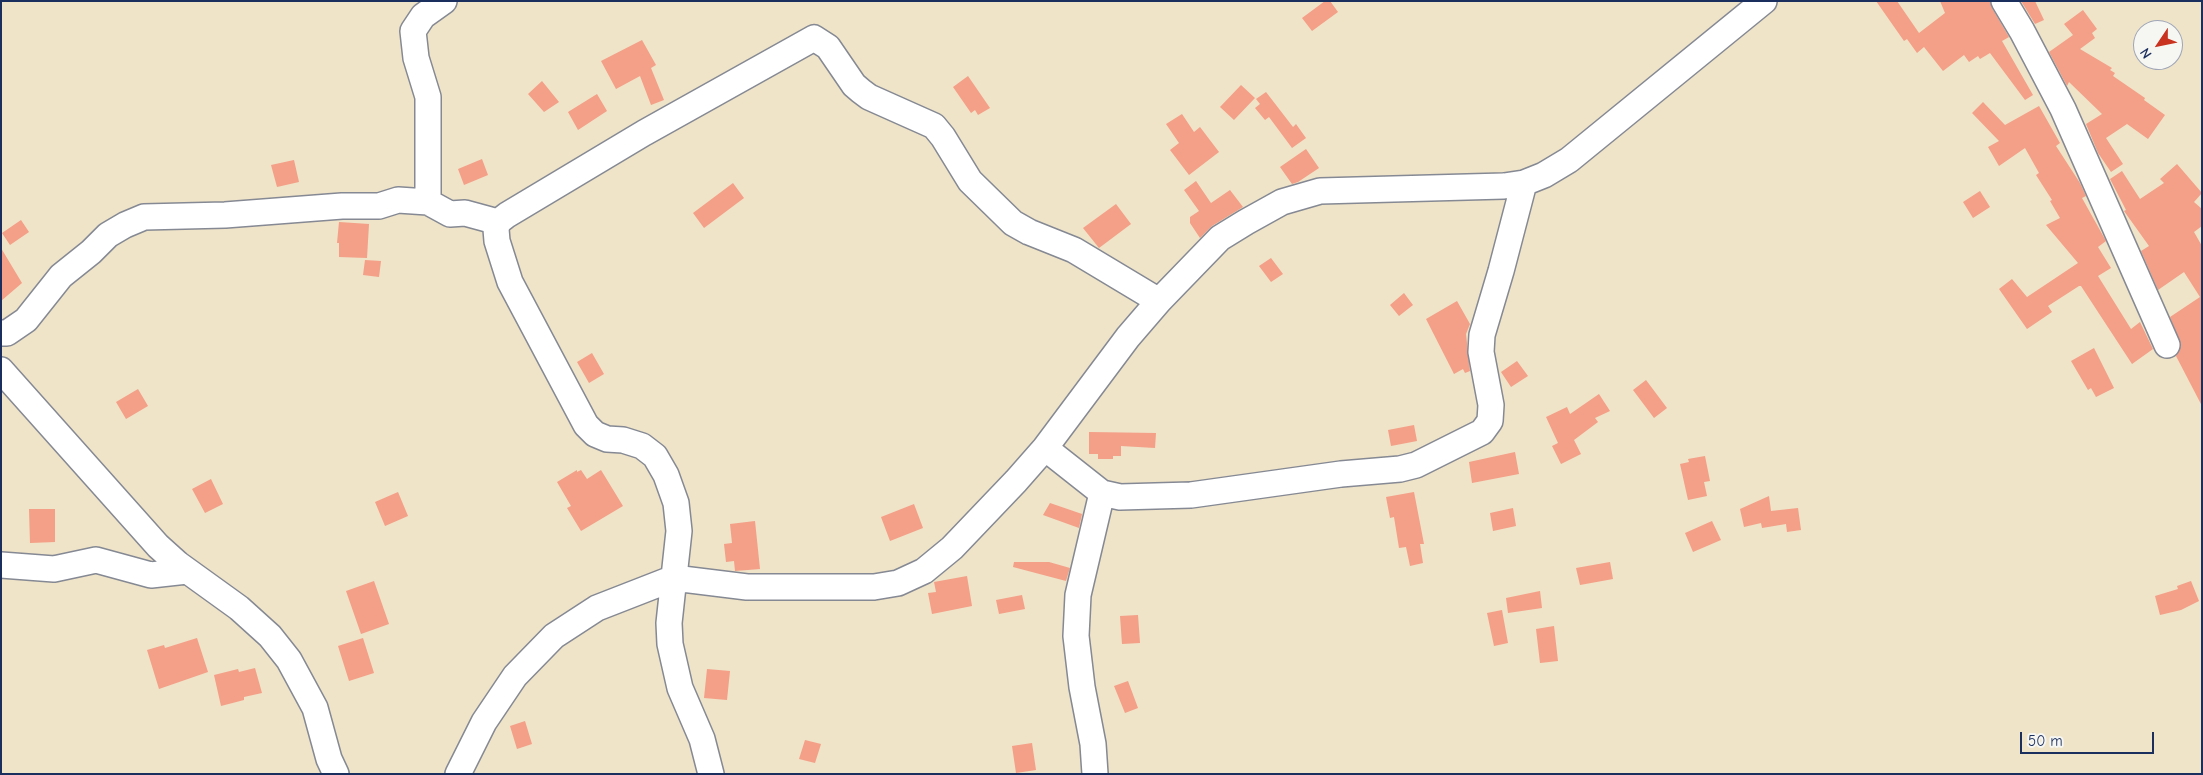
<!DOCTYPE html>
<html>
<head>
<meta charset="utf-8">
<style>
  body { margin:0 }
  #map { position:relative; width:2203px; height:775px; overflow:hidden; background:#efe3c8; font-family:"Comic Neue",sans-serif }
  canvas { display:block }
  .frame { position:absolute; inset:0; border:2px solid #1b2f5e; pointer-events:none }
  .north { position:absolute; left:2133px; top:20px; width:50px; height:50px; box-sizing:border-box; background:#f6f6f2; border:1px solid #9ea6b7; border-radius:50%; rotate:236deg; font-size:14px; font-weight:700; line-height:20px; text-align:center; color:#1b2f5e }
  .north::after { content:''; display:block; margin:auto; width:18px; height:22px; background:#c8321e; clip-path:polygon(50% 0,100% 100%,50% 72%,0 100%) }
  .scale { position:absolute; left:2020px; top:732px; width:134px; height:22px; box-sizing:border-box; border:2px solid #1b2f5e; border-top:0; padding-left:6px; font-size:15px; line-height:18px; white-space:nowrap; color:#1b2f5e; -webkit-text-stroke:4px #f6f6f2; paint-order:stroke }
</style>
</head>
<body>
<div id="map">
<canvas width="2203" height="775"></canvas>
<div class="frame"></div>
<div class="north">N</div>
<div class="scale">50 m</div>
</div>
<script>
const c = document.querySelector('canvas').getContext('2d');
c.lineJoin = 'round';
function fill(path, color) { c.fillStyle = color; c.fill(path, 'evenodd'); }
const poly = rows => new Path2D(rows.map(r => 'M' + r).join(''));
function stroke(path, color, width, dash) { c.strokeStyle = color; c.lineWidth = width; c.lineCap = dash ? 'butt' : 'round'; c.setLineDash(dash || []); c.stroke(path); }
const building = poly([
  [1325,1,1330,1,1338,12,1312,31,1302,18],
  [1876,1,1897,1,1919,33,1945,13,1940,1,1990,1,1992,8,2009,37,2002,41,2033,95,2025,100,1990,53,1980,59,1978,56,1969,62,1964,55,1943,71,1924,47,1917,53,1907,39,1904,41],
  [2021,1,2035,1,2044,20,2035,24],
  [2083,10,2097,29,2092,33,2095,38,2080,49,2112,68,2110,70,2115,73,2113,76,2145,98,2144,100,2165,115,2148,139,2127,124,2106,138,2123,164,2111,172,2098,153,2086,124,2102,114,2069,82,2067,86,2049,52,2073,35,2064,24],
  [642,40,656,65,651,68,664,100,651,105,640,76,616,89,601,61],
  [968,76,990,108,978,115,975,110,971,113,953,87],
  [542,81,559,102,544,112,528,94],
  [1241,85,1255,98,1234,120,1220,107],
  [1266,92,1293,127,1296,124,1306,138,1292,148,1269,117,1265,120,1255,108,1260,104,1256,99],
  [597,94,607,111,578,130,568,112],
  [1983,102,2005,125,2039,106,2060,143,2056,146,2080,183,2086,196,2082,198,2106,241,2098,247,2111,268,2098,276,2131,329,2140,322,2153,349,2132,364,2081,286,2079,286,2048,306,2052,312,2027,329,1999,289,2012,279,2027,297,2078,263,2046,225,2060,218,2050,201,2052,200,2036,175,2039,173,2025,148,1999,166,1988,147,1999,141,1972,113],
  [1182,114,1194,132,1200,127,1219,152,1189,175,1170,150,1179,143,1166,124],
  [1306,149,1319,168,1298,182,1292,184,1280,167],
  [482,159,488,175,464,185,458,169],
  [294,160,299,182,277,187,271,165],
  [2177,164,2202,193,2194,202,2202,209,2202,226,2194,232,2202,246,2202,406,2176,356,2181,346,2170,317,2200,297,2184,272,2158,290,2141,251,2149,246,2124,211,2126,210,2110,179,2122,171,2140,199,2164,183,2160,179],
  [1196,181,1211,203,1230,190,1243,207,1212,226,1200,238,1190,223,1190,217,1199,211,1184,190],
  [733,183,744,198,704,228,693,213],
  [1980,191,1990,207,1973,218,1963,202],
  [1116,204,1131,224,1099,248,1083,228],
  [21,220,29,232,10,245,2,233],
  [339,222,369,224,367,258,339,257,339,243,337,243],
  [1,248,22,283,1,301],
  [1271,258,1283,274,1271,282,1259,266],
  [365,260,381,261,379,277,363,275],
  [1404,293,1413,305,1399,316,1390,305],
  [1457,301,1470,324,1466,334,1470,371,1465,373,1463,369,1454,374,1426,319],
  [2094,348,2114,388,2096,397,2091,388,2088,390,2071,361],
  [592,353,604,374,589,383,577,362],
  [1517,361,1528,376,1511,387,1501,372],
  [1646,380,1667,408,1654,418,1633,390],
  [138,389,148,406,126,419,116,402],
  [1599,394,1610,411,1595,418,1598,422,1574,440,1581,454,1561,464,1552,446,1558,443,1546,417,1567,407,1570,414],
  [1414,425,1417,441,1391,446,1388,430],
  [1089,432,1156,433,1155,448,1121,446,1121,456,1113,456,1113,459,1098,459,1098,454,1089,454],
  [1515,452,1519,474,1472,483,1469,462],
  [1705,456,1710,481,1704,482,1707,496,1688,500,1680,464,1689,462,1688,459],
  [577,470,577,472,581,470,587,479,601,470,623,506,581,531,567,508,571,506,557,482],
  [211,479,223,504,205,513,192,489],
  [398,492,408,516,385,526,375,502],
  [1414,492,1424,544,1420,544,1423,563,1410,566,1406,547,1399,548,1394,517,1390,518,1386,497],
  [1769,496,1771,511,1798,508,1801,530,1787,532,1786,524,1762,528,1761,523,1744,527,1740,509],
  [1050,503,1082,514,1079,528,1043,515],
  [914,504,923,528,890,541,881,517],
  [1513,508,1516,526,1493,531,1490,513],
  [29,509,55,509,55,542,30,543],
  [755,521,760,569,735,571,734,561,726,562,724,544,732,543,730,524],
  [1712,521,1721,540,1693,552,1685,533],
  [1014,562,1049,562,1070,568,1066,581,1013,567],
  [1610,562,1613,579,1580,585,1576,568],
  [967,576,972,606,932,614,928,593,936,592,934,582],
  [374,581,389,624,361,634,346,591],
  [2191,581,2199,601,2181,610,2160,615,2155,596,2178,589,2177,586],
  [1540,591,1542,608,1508,613,1506,598],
  [1022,595,1025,609,999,614,996,600],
  [1502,610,1508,643,1494,646,1487,613],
  [1138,615,1140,643,1122,644,1120,616],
  [1554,626,1558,661,1540,663,1536,629],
  [197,638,208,672,159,689,147,650,164,645,165,648],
  [363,638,374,673,349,681,338,646],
  [255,668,262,693,244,697,244,700,221,706,214,675,238,669,239,672],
  [707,669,730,671,727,700,704,698],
  [1128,681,1138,708,1125,713,1114,686],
  [525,721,532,744,517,749,510,726],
  [805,740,821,744,815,763,799,759],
  [1032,743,1036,770,1016,773,1012,746]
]);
const minor = poly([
  [2004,1,2022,31,2063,109,2167,345],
  [428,202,428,97,416,58,413,31,423,16,444,1],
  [1,333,7,333,26,320,61,276,91,252,108,235,125,225,144,217,225,215,342,206,379,206,398,200,428,202,450,214,465,213,498,222],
  [1,370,158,546,178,564,239,608,270,636,289,660,315,708,329,759,336,774],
  [1045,448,1102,493,1120,497,1191,495,1341,474,1400,469,1416,465,1482,432,1490,421,1491,405,1481,352,1482,335,1501,271,1524,183],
  [1,565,54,569,96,560,151,575,187,571],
  [458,774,484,722,515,676,554,636,597,608,674,578,747,587,874,587,898,583,924,571,952,548,1016,481,1045,448,1128,337,1159,301,1220,238,1246,222,1282,202,1320,191,1504,186,1524,183,1544,175,1569,160,1764,1],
  [711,774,702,739,680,688,670,644,669,623,679,531,676,503,666,475,655,456,642,446,623,440,607,439,595,434,586,425,510,282,497,241,496,229,498,222,507,215,644,133,814,38,828,47,854,85,861,91,869,97,934,126,943,137,970,181,1013,223,1029,232,1074,250,1159,301],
  [1095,774,1093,744,1082,687,1076,636,1078,595,1102,493]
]);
fill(building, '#f49f87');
stroke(minor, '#858993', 28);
stroke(minor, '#fff', 25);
</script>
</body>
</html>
